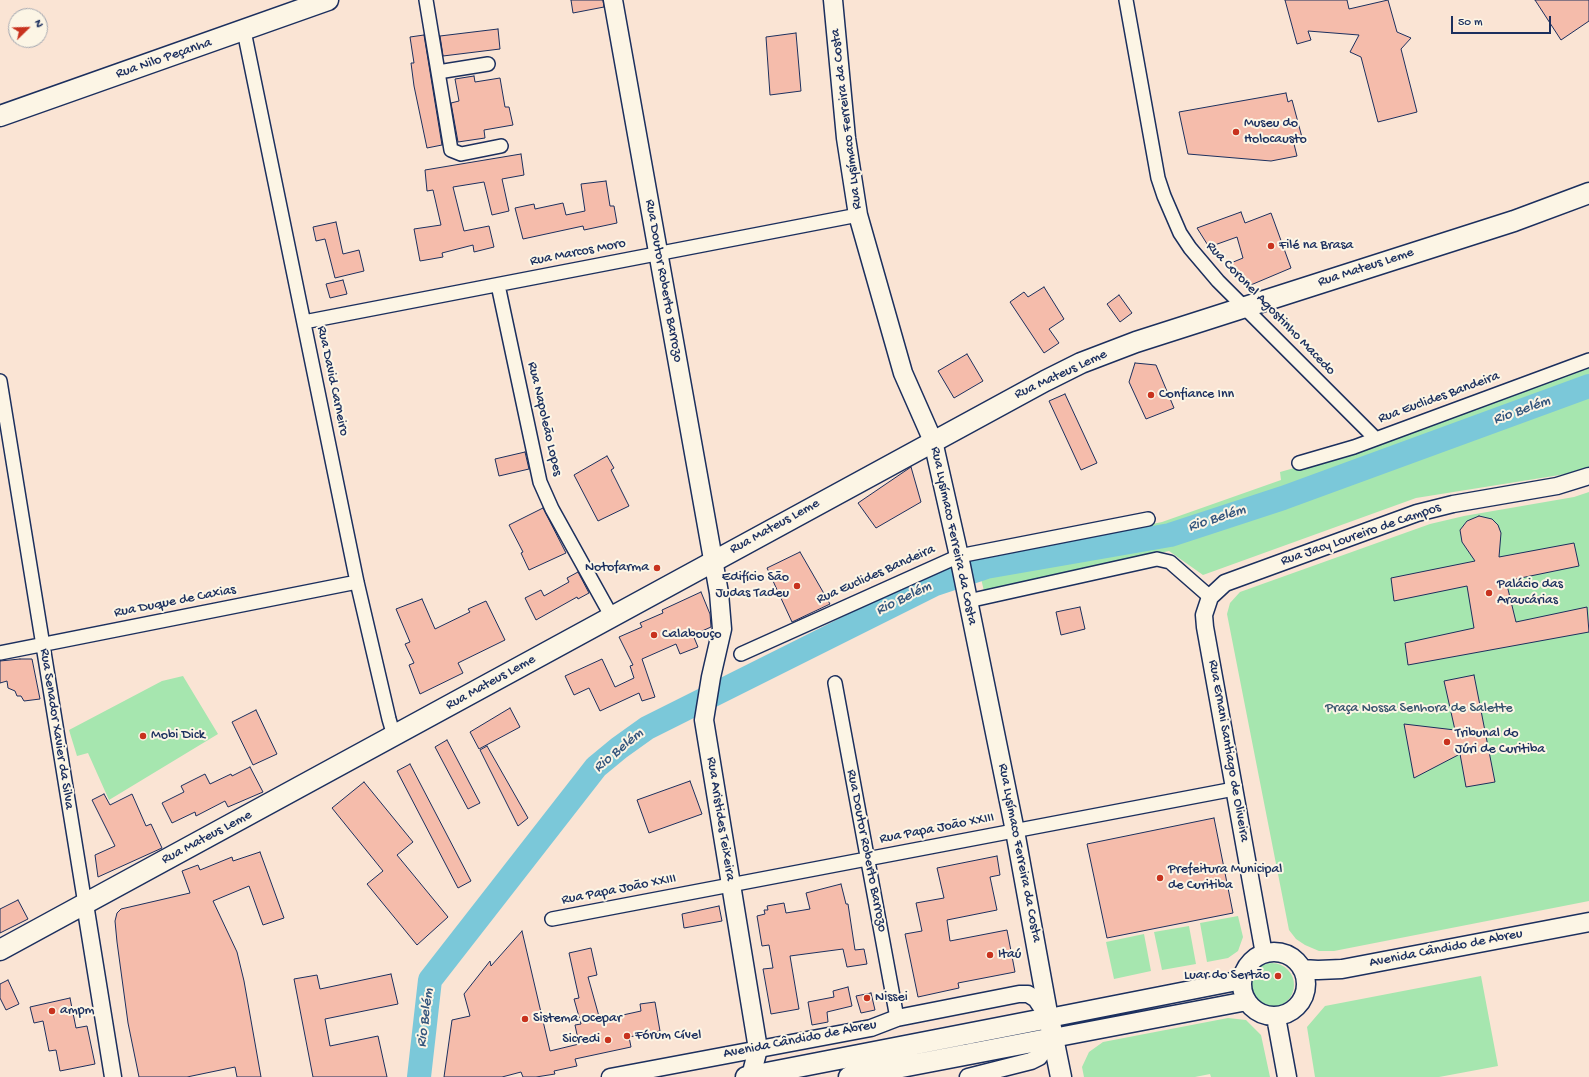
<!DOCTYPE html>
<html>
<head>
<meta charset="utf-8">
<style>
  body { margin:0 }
  #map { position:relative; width:1589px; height:1077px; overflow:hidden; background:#fae4d4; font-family:"Gochi Hand",sans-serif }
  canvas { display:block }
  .north { position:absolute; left:8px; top:8px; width:40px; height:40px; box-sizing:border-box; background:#fcf5e5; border:1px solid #a2a6af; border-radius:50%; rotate:67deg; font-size:11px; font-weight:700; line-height:16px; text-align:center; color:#1b2f5e }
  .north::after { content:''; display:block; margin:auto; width:14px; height:18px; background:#c8321e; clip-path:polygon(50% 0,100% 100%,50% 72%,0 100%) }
  .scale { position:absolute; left:1451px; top:16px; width:100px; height:18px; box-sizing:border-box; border:2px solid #1b2f5e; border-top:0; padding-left:5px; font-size:12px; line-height:14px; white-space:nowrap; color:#1b2f5e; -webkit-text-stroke:3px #fcf5e5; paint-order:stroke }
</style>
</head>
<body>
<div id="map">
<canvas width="1589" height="1077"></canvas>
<div class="north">N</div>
<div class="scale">50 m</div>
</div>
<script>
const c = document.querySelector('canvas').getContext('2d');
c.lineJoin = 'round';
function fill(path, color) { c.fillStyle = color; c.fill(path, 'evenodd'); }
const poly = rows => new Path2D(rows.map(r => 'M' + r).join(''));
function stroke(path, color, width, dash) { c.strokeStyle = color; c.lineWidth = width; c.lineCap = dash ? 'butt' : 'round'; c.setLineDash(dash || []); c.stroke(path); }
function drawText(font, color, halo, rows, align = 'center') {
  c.font = font + ' "Gochi Hand",sans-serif'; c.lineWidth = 4; c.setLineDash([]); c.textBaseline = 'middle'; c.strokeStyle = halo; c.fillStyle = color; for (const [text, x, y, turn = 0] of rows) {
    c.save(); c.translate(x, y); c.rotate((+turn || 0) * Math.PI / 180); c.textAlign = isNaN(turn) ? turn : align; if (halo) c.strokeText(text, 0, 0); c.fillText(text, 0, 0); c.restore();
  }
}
const green = poly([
  [1589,367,1589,467,1566,474,1416,498,1203,575,1169,551,984,591,977,562,1162,522,1281,480,1280,472,1373,446],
  [1589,492,1589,901,1334,951,1319,951,1305,945,1296,939,1289,930,1227,614,1230,603,1240,592,1430,524,1464,516,1574,497],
  [183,676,218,734,109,800,88,753,77,756,69,730,162,681],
  [1238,916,1243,937,1238,951,1228,958,1207,962,1200,923],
  [1189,926,1196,964,1162,970,1154,932],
  [1144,934,1151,971,1114,979,1106,942],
  '1250 985a22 22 0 1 1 44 0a22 22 0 1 1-44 0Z',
  [1481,976,1498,1066,1439,1077,1315,1077,1307,1027,1325,1006],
  [1228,1018,1246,1020,1261,1035,1270,1077,1211,1077,1210,1074,1195,1077,1084,1077,1082,1067,1089,1052,1103,1042]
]);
const river = poly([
  [419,1077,430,980,596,767,619,748,647,728,935,584,986,567,1170,535,1283,498,1589,386]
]);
const building = poly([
  [571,0,603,0,604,7,573,13,571,0],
  [1285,0,1347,0,1349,9,1388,0,1397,32,1411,38,1401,49,1417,112,1378,122,1361,57,1350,52,1359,35,1308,31,1311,40,1297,44,1285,0],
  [1535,0,1589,0,1589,21,1561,40,1535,0],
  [498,29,500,49,443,56,440,36,498,29],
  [796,33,801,91,770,95,766,37,796,33],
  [424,35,442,145,427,148,414,86,411,63,414,63,410,37,424,35],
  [474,76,475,82,500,78,505,107,509,107,513,125,484,130,485,138,458,142,451,103,459,101,455,79,474,76],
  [1286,93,1288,102,1292,100,1303,141,1294,144,1297,156,1271,161,1188,154,1179,112,1286,93],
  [521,154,524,175,502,179,509,211,492,215,484,182,453,187,464,231,489,226,494,247,474,252,473,245,442,253,443,257,420,261,414,229,441,225,433,190,427,191,425,170,521,154],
  [606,181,610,206,614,206,617,223,584,230,583,226,523,239,515,208,534,204,535,209,563,203,566,215,585,211,581,184,606,181],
  [1241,212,1245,223,1271,213,1291,268,1246,287,1226,265,1243,258,1237,237,1209,247,1197,228,1241,212],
  [336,222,343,254,359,250,364,271,335,278,325,239,316,241,313,227,336,222],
  [343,280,347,294,330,298,326,284,343,280],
  [1044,287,1064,319,1049,329,1059,343,1044,353,1010,302,1024,292,1028,297,1044,287],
  [1119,295,1132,313,1120,322,1107,304,1119,295],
  [967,354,983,381,954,398,938,371,967,354],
  [1135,363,1156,365,1174,408,1146,419,1129,382,1135,363],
  [1065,394,1097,463,1081,470,1049,401,1065,394],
  [525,452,529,469,499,476,495,459,525,452],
  [607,456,614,468,611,470,629,506,598,521,574,475,607,456],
  [911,467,921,502,876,528,858,503,911,467],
  [543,508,566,553,529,570,521,553,523,552,509,525,543,508],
  [1479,516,1492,519,1498,525,1501,533,1499,557,1574,543,1579,566,1506,581,1516,622,1587,607,1589,632,1408,665,1405,643,1474,628,1467,586,1394,601,1391,578,1475,561,1462,542,1460,530,1467,521,1479,516],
  [800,552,830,604,792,622,767,568,800,552],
  [578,572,589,593,578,599,577,597,536,620,525,598,541,590,544,596,569,582,567,578,578,572],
  [701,592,710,614,711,627,693,635,698,647,680,654,676,644,642,659,655,697,642,701,639,693,600,711,589,688,574,695,565,676,602,659,615,687,634,678,630,666,633,665,619,637,642,627,640,623,663,613,662,610,701,592],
  [422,599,435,629,470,612,468,609,486,601,505,640,458,663,463,673,420,694,409,665,414,663,405,644,410,642,396,609,422,599],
  [1080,607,1085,629,1061,635,1056,612,1080,607],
  [20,659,32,659,40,699,24,701,21,696,17,696,15,691,8,688,7,681,0,683,0,661,20,659],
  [1474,675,1495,782,1466,787,1460,754,1414,778,1404,724,1455,730,1444,681,1474,675],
  [510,708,520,727,479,749,470,732,510,708],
  [256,710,277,754,253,765,232,722,256,710],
  [447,740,480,803,468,809,435,747,447,740],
  [487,746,528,818,518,826,480,750,487,746],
  [410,764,471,881,458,888,397,771,410,764],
  [250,767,263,792,228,807,225,801,196,816,195,812,172,823,162,803,184,792,181,786,205,774,210,784,231,774,232,776,250,767],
  [690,781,702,814,649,833,637,800,690,781],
  [364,782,413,842,397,855,448,917,417,945,367,884,383,871,332,808,364,782],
  [104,794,110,805,132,794,146,826,151,824,162,848,98,877,95,855,115,846,92,800,104,794],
  [1214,818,1233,913,1107,938,1087,844,1214,818],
  [260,852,284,918,263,925,249,886,213,901,237,952,244,981,261,1077,237,1077,235,1067,187,1077,139,1077,128,1023,117,942,115,921,117,913,121,909,190,893,182,871,198,865,200,870,232,857,233,861,260,852],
  [997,856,1000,875,990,877,997,910,947,920,950,941,1007,930,1015,972,958,983,959,988,918,997,905,934,922,931,916,903,944,898,937,868,997,856],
  [841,884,846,904,848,904,855,950,864,949,867,964,847,967,843,949,790,956,799,1009,771,1014,763,969,773,968,769,945,762,946,757,916,765,914,764,910,768,910,767,906,784,903,786,913,810,909,806,893,841,884],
  [18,900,28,919,0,933,0,909,18,900],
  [719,906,722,921,684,928,682,914,719,906],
  [522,931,550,1051,579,1044,575,1025,581,1024,574,999,579,998,569,953,591,948,597,975,588,977,600,1020,641,1011,640,1004,655,1002,660,1031,629,1037,631,1047,575,1059,577,1066,554,1071,555,1074,536,1077,523,1077,521,1072,502,1077,444,1077,452,1020,470,1016,464,994,490,961,491,966,522,931],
  [391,974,398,1004,325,1019,330,1046,378,1036,387,1077,313,1077,294,979,317,975,320,989,391,974],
  [8,980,19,1004,6,1010,0,998,0,984,8,980],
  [848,987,852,1006,827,1012,828,1022,812,1025,808,1002,834,997,833,991,848,987],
  [871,993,875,1010,861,1013,856,996,871,993],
  [70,998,76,1028,87,1026,95,1064,60,1071,56,1050,49,1051,43,1021,34,1023,30,1007,70,998]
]);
const minor = poly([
  [426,0,451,150,461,154,501,146],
  [1126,0,1158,178,1164,196,1180,233,1190,248,1218,281,1375,438],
  [244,31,357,582,389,719,394,736],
  [438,72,488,64],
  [498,285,540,482,552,509,612,617],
  [304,322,858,215],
  [0,381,85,904],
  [1299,463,1354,447,1589,360],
  [968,601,1157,559,1170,562,1210,597],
  [0,653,357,582],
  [741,654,959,556,1148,519],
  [835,683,897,1018],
  [552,919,1234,789]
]);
const tertiary = poly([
  [85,904,113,1077],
  [1264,954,1205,627,1204,615,1210,597,1225,583,1236,579,1417,513,1453,504,1557,486,1589,476],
  [610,1077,871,1028,897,1018,1019,994,1028,994,1036,999,1048,1017],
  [968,1077,1031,1061,1039,1057,1053,1038]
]);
const secondary = poly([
  [613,0,719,593,722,629,711,677,704,720,758,1049,751,1076],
  [833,0,846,138,858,215,903,373,933,441,959,556,1015,831,1049,1018,1242,980],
  '1242 984a32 32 0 1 1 64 0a32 32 0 1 1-64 0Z',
  [1302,969,1318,970,1342,969,1589,922],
  [1276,1017,1287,1077],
  [1053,1038,1247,1001]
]);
const primary = poly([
  [0,116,328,0],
  [0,950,1045,381,1081,363,1136,342,1514,221,1589,193],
  [746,1077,1049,1018,1061,1077],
  [849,1077,1053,1038]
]);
const markers = [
  [1236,132,4,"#c8321e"],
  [1271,246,4,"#c8321e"],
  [1151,395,4,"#c8321e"],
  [657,568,4,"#c8321e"],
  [797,586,4,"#c8321e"],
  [1489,593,4,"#c8321e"],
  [654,635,4,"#c8321e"],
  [143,736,4,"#c8321e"],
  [1447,742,4,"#c8321e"],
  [1160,878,4,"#c8321e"],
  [990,955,4,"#c8321e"],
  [1278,976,4,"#c8321e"],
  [867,998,4,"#c8321e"],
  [52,1011,4,"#c8321e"],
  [525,1019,4,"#c8321e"],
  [627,1036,4,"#c8321e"],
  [608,1040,4,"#c8321e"]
];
const streetNames = [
  ["Rua Nilo Peçanha",164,59,-19],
  ["Rua Lysímaco Ferreira da Costa",847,119,-97],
  ["Rua Marcos Moro",578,253,-11],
  ["Rua Mateus Leme",1366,268,-18],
  ["Rua Doutor Roberto Barrozo",663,281,80],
  ["Rua Coronel Agostinho Macedo",1270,309,46],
  ["Rua Mateus Leme",1061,375,-25],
  ["Rua David Carneiro",332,381,78],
  ["Rua Euclides Bandeira",1439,398,-20],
  ["Rua Napoleão Lopes",544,419,77],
  ["Rua Mateus Leme",775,527,-29],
  ["Rua Jacy Loureiro de Campos",1361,535,-19],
  ["Rua Lysímaco Ferreira da Costa",953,536,78],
  ["Rua Euclides Bandeira",876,575,-24],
  ["Rua Duque de Caxias",175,602,-11],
  ["Rua Mateus Leme",491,683,-29],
  ["Rua Senador Xavier da Silva",56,729,81],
  ["Rua Ernani Santiago de Oliveira",1228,751,80],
  ["Rua Aristides Teixeira",720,819,81],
  ["Rua Papa João XXIII",937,829,-11],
  ["Rua Mateus Leme",207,838,-28],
  ["Rua Doutor Roberto Barrozo",866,851,79],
  ["Rua Lysímaco Ferreira da Costa",1019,853,79],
  ["Rua Papa João XXIII",619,890,-11],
  ["Avenida Cândido de Abreu",1446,949,-11],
  ["Avenida Cândido de Abreu",800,1040,-11]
];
const poiNames = [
  ["Museu do",1244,124],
  ["Holocausto",1244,140],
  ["Filé na Brasa",1279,246],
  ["Confiance Inn",1159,395],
  ["Notofarma",649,568,"right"],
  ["Edifício São",789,578,"right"],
  ["Judas Tadeu",789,594,"right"],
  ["Palácio das",1497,585],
  ["Araucárias",1497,601],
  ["Calabouço",662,635],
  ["Tribunal do",1455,734],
  ["Júri de Curitiba",1455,750],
  ["Mobi Dick",151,736],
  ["Prefeitura Municipal",1168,870],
  ["de Curitiba",1168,886],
  ["Itaú",998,955],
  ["Luar do Sertão",1270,976,"right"],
  ["Nissei",875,998],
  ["ampm",60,1011],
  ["Sistema Ocepar",533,1019],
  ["Fórum Cível",635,1036],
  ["Sicredi",600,1040,"right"]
];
const parkNames = [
  ["Praça Nossa Senhora de Salette",1419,709]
];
const waterNames = [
  ["Rio Belém",1522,411,-20],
  ["Rio Belém",1217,519,-18],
  ["Rio Belém",904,599,-26],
  ["Rio Belém",619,751,-40],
  ["Rio Belém",426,1018,-83]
];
fill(green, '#a6e6af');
stroke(river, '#7bc8d9', 24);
fill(building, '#f5bcab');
stroke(building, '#1b2f5e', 1);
stroke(minor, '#1b2f5e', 16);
stroke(tertiary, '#1b2f5e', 19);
stroke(secondary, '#1b2f5e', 21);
stroke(primary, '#1b2f5e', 23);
stroke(minor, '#fcf5e5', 13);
stroke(tertiary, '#fcf5e5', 16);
stroke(secondary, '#fcf5e5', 18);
stroke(primary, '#fcf5e5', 20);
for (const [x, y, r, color] of markers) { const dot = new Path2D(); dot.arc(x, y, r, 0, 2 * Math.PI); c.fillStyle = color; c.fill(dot); stroke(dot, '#fcf5e5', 1.5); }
drawText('14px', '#1b2f5e', '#fcf5e5', streetNames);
drawText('14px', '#1b2f5e', '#fcf5e5', poiNames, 'left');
drawText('14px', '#37546e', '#fcf5e5', parkNames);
drawText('italic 15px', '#33557d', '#fcf5e5', waterNames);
</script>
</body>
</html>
